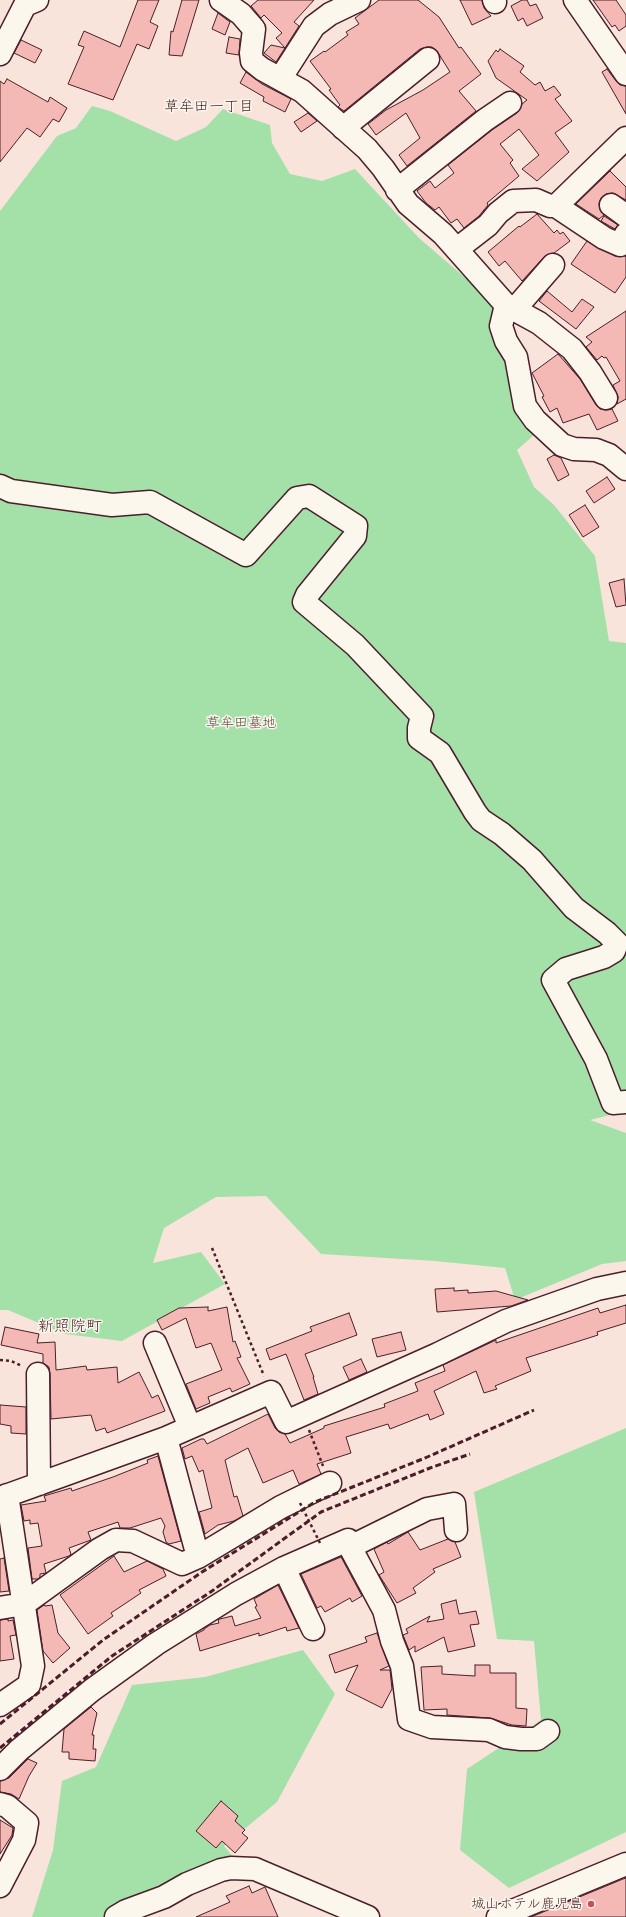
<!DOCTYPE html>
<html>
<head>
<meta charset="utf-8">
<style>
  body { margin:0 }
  canvas { display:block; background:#f9e4db }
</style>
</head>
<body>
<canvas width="626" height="1917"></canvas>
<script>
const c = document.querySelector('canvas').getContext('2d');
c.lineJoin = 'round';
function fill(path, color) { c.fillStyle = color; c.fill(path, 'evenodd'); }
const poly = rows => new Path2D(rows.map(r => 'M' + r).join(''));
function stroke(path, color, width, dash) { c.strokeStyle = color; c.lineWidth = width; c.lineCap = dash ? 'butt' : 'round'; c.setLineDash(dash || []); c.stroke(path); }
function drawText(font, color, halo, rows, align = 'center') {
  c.font = font + ' Delius,"Klee One",sans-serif'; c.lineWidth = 3; c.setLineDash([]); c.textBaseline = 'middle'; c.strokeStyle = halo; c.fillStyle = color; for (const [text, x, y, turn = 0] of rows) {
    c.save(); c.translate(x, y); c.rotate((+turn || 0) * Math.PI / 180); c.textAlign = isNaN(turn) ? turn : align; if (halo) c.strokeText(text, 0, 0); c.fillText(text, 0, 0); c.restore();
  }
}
const green = poly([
  [92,106,110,111,176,141,206,127,223,109,270,125,272,143,290,174,322,181,355,169,419,238,498,306,535,434,517,450,534,487,554,505,595,556,609,641,626,643,626,1111,590,1120,626,1133,626,1261,602,1264,515,1300,505,1268,435,1261,321,1254,266,1196,216,1197,164,1228,153,1263,201,1252,225,1284,122,1341,65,1334,8,1310,0,1310,0,211,57,136,76,128],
  [626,1428,626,1832,509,1888,460,1850,467,1769,541,1720,534,1641,497,1639,474,1492],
  [303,1650,335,1694,277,1802,224,1846,243,1869,129,1917,32,1917,53,1850,62,1781,96,1767,132,1685,205,1677]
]);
const building = poly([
  [138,0,159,0,150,22,158,26,149,49,137,44,113,100,68,84,84,47,78,45,84,31,120,47,138,0],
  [182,0,199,0,182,56,169,55,171,31,173,32,182,0],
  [258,0,314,0,294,22,299,26,276,62,264,53,271,45,285,48,276,38,282,33,264,15,261,18,251,6,258,0],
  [379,0,418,0,439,17,459,48,461,47,481,74,459,91,476,111,407,166,399,155,420,138,406,113,376,135,368,124,386,110,423,90,450,72,437,51,432,47,426,47,420,49,344,111,338,107,340,105,329,90,331,89,310,61,324,51,325,52,348,35,346,32,359,24,355,18,379,0],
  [460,0,482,0,484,8,491,16,472,25,460,0],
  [522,0,527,0,530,6,536,4,543,18,527,26,523,18,518,21,511,6,522,0],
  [593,0,616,0,626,15,626,26,619,31,615,25,612,27,593,0],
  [218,13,230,22,225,35,212,29,218,13],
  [229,37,240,39,239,55,226,53,229,37],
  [21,40,42,50,35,63,14,53,21,40],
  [500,49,524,66,520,72,535,85,540,82,545,91,554,86,561,95,555,99,572,121,555,133,569,152,537,181,522,169,539,155,519,129,500,144,513,160,510,163,519,176,487,203,488,205,479,216,464,228,457,219,451,223,439,207,435,210,426,203,417,191,430,181,435,188,454,173,448,165,492,130,517,113,522,104,527,100,496,78,488,61,496,50,498,52,500,49],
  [607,69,616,81,620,85,626,86,626,114,602,72,607,69],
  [246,72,262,84,291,99,285,112,263,101,264,97,240,83,246,72],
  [7,79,48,102,50,97,67,108,59,122,53,119,40,137,27,128,0,162,0,81,4,84,7,79],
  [308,113,317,121,301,132,294,122,308,113],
  [610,171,626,187,626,200,613,193,606,194,601,198,599,203,600,210,604,215,599,219,576,204,610,171],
  [537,214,554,233,557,230,560,234,563,232,570,241,554,253,544,257,522,281,505,261,499,266,488,252,519,226,520,227,537,214],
  [604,216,618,225,615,229,601,221,604,216],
  [587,241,615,256,626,256,626,277,615,293,571,264,587,241],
  [547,291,572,312,582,299,594,307,576,329,539,301,547,291],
  [626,311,626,399,617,404,618,397,613,385,620,381,606,357,604,358,602,356,597,360,586,347,592,342,586,337,626,311],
  [558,354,580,379,596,405,600,409,606,410,612,409,618,421,597,430,589,414,563,423,557,408,550,412,542,397,544,396,532,373,558,354],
  [554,455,561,458,569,475,558,481,547,459,554,455],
  [607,477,615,489,594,503,586,491,607,477],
  [585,505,599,527,583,537,569,515,585,505],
  [624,579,626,605,616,607,609,583,624,579],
  [454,1288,454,1291,468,1290,468,1293,496,1291,528,1300,511,1306,437,1312,435,1289,454,1288],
  [626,1305,626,1323,597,1332,598,1335,526,1358,531,1371,495,1386,497,1389,484,1393,476,1371,434,1391,444,1414,430,1420,428,1414,390,1429,388,1424,346,1437,351,1453,317,1464,321,1474,299,1484,293,1470,263,1483,248,1448,225,1460,234,1497,237,1496,243,1516,234,1521,218,1525,205,1534,199,1512,212,1508,203,1470,199,1472,192,1456,185,1459,182,1448,201,1439,204,1439,207,1444,268,1414,275,1428,279,1432,285,1434,290,1443,324,1428,324,1426,385,1407,384,1404,418,1391,415,1383,445,1371,443,1365,496,1340,496,1343,598,1308,600,1313,626,1305],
  [208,1307,208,1311,227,1307,233,1342,235,1341,241,1357,237,1358,250,1384,232,1392,230,1388,208,1397,210,1403,196,1409,186,1384,222,1370,211,1343,196,1348,186,1318,162,1330,157,1320,179,1308,208,1307],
  [349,1313,357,1335,305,1354,314,1377,313,1377,318,1394,304,1400,286,1354,270,1360,266,1349,312,1331,310,1327,349,1313],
  [5,1327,39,1334,37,1343,55,1342,56,1370,86,1366,87,1370,117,1367,118,1383,139,1372,152,1398,158,1395,165,1411,107,1433,105,1428,96,1431,91,1415,51,1419,50,1374,49,1367,43,1363,43,1354,1,1345,5,1327],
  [401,1332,406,1350,377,1357,372,1339,401,1332],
  [361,1359,367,1372,349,1380,343,1367,361,1359],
  [0,1405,26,1407,26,1434,11,1433,11,1426,0,1424,0,1405],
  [158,1456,181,1541,169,1544,166,1542,163,1532,165,1526,161,1518,130,1528,120,1528,118,1522,88,1532,91,1540,69,1548,71,1554,69,1556,44,1564,46,1573,40,1574,40,1577,38,1579,32,1579,28,1548,42,1546,38,1523,30,1524,30,1520,24,1521,21,1505,46,1501,44,1496,71,1488,72,1491,113,1477,148,1463,147,1460,158,1456],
  [408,1532,420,1550,448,1539,455,1542,461,1557,433,1569,435,1572,413,1588,416,1593,397,1603,379,1575,384,1572,374,1549,387,1542,388,1544,408,1532],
  [114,1556,124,1572,147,1561,163,1569,166,1576,139,1590,141,1593,111,1613,113,1616,88,1634,60,1595,114,1556],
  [341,1557,362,1596,352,1602,350,1598,325,1612,321,1606,317,1608,301,1574,341,1557],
  [4,1558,9,1591,0,1592,0,1559,4,1558],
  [278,1585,299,1628,287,1631,286,1627,259,1636,259,1633,200,1651,196,1634,204,1630,204,1629,210,1625,219,1623,218,1620,220,1619,232,1616,235,1626,261,1618,255,1607,257,1606,254,1599,278,1585],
  [456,1600,459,1614,476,1611,479,1624,470,1625,475,1646,448,1652,444,1637,415,1652,415,1646,409,1650,403,1635,408,1633,406,1629,430,1616,427,1622,444,1619,441,1604,456,1600],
  [44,1605,45,1606,52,1605,58,1633,70,1648,53,1663,43,1651,37,1610,44,1605],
  [8,1619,8,1621,13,1620,16,1635,10,1636,14,1659,0,1661,0,1620,8,1619],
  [377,1633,389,1666,380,1670,390,1670,392,1689,382,1708,346,1690,358,1665,335,1673,329,1655,367,1642,365,1637,377,1633],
  [475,1665,490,1665,490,1673,516,1673,516,1708,527,1709,526,1726,512,1725,490,1718,447,1715,447,1709,424,1710,421,1667,442,1666,442,1674,475,1676,475,1665],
  [91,1707,97,1713,92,1735,94,1735,93,1749,96,1749,95,1761,69,1759,69,1752,62,1752,64,1729,91,1707],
  [28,1759,37,1763,29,1776,19,1799,11,1794,0,1792,0,1781,9,1778,28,1759],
  [221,1801,238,1816,235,1821,245,1830,242,1833,248,1838,235,1853,222,1841,216,1848,196,1831,221,1801],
  [0,1820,13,1828,12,1835,0,1854,0,1820],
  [626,1878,626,1917,531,1917,623,1879,626,1878],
  [249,1886,252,1893,265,1887,278,1917,196,1917,230,1902,226,1896,249,1886]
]);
const path = poly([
  [212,1248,264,1376],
  [0,1360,11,1361,22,1366],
  [309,1430,323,1466]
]);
const minor = poly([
  [221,0,241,14,254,29,251,53,252,61,262,69,302,91,367,149,383,168,408,204,443,234,506,305,501,326,506,341,516,357,525,406,535,420,562,445,574,449,596,450,609,455,626,469],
  [494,0,495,2],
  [575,0,626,74],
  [0,54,25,5,37,0],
  [280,79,314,26,330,14,359,0],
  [343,128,428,59],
  [397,190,485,120,510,103],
  [611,205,626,216],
  [556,206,604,238,620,245,626,234],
  [457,249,488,225,498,213,513,201,536,200,550,206,556,206,626,138],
  [506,305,539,323,572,349,590,372,606,398],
  [514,310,553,265],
  [0,486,11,491,112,505,150,502,246,555,297,498,309,496,356,526,355,536,307,595,304,602,355,645,422,716,419,728,419,738,440,753,475,812,481,820,502,834,532,860,574,908,607,933,617,943,614,951,604,957,566,969,553,980,596,1059,613,1103,626,1102],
  [155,1343,190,1427],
  [38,1374,39,1484],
  [166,1438,198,1557],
  [0,1498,166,1438,271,1392,286,1422,438,1354,506,1321,597,1289,626,1283],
  [350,1547,384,1610,392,1641,402,1666,409,1719,432,1727,489,1730,505,1737,521,1739,537,1739,548,1731],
  [284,1568,313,1629],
  [0,1608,24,1604,100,1549,116,1540,133,1541,182,1564,198,1557,281,1507,330,1483],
  [0,1705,29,1685,33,1666,7,1495],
  [0,1769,19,1750,92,1690,156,1644,236,1594,284,1568,348,1540,350,1547,427,1509,454,1504,456,1530],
  [0,1804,7,1806,27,1823,24,1840,0,1886],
  [116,1917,126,1911,164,1897,187,1884,221,1870,231,1868,255,1869,368,1917],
  [498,1917,626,1864]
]);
const rail = poly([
  [0,1724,103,1640,202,1572,315,1502,425,1458,534,1410],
  [0,1748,112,1656,212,1591,321,1512,430,1468,470,1454]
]);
const pathBridge = poly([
  [300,1503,320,1543]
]);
const markers = [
  [591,1904,4,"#d1495b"]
];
const parkNames = [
  ["草牟田墓地",241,723]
];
const poiNames = [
  ["城山ホテル鹿児島",583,1904]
];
const neighbourhoodNames = [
  ["草牟田一丁目",209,107]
];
const quarterNames = [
  ["新照院町",70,1326]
];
fill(green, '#a3e1a9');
fill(building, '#f4b9b4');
stroke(building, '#4a1f2b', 1);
stroke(minor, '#4a1f2b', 25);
stroke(path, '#4a1f2b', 2.5, [3, 3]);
stroke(minor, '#fbf7ec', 22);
stroke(rail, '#4a1f2b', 3, [6, 3]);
stroke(pathBridge, '#4a1f2b', 2.5, [3, 3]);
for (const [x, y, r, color] of markers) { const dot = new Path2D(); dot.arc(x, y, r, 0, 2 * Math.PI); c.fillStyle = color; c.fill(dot); stroke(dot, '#fbf7ec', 1.5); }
drawText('14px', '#60504a', '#fbf7ec', parkNames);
drawText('14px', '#4a1f2b', '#fbf7ec', poiNames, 'right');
drawText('15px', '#4a1f2b', '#fbf7ec', neighbourhoodNames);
drawText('16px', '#4a1f2b', '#fbf7ec', quarterNames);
</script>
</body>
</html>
